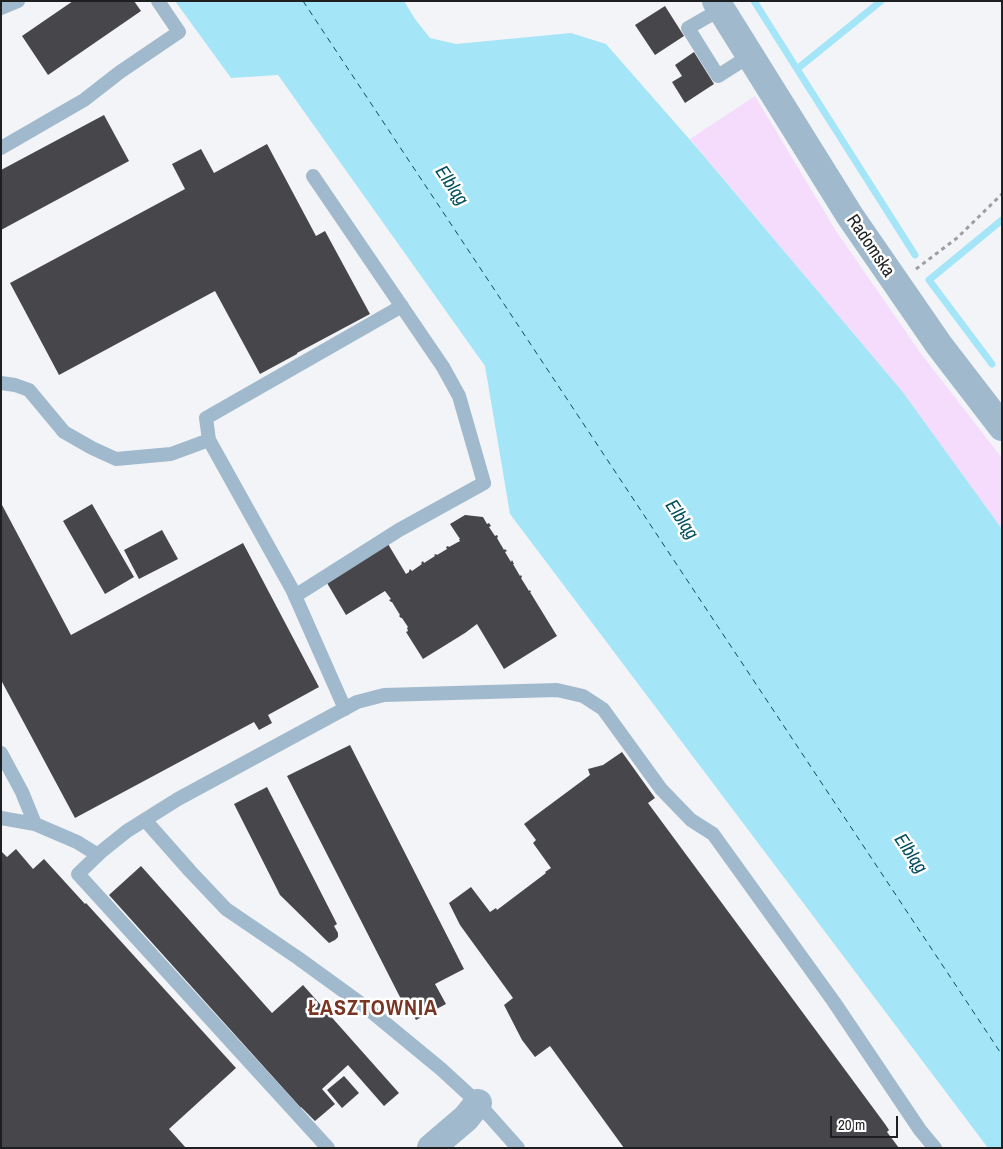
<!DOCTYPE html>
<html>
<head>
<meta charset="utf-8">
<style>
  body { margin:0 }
  #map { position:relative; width:1003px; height:1149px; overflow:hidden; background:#f3f4f8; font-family:"Archivo Narrow",sans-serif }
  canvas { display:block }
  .frame { position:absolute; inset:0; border:2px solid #1e1f20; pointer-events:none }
  .scale { position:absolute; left:830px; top:1116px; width:68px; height:22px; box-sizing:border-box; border:2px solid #1e1f20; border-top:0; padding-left:6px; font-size:15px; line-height:18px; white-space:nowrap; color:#1e1f20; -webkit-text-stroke:4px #fff; paint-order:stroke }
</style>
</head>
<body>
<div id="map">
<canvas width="1003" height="1149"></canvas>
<div class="frame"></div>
<div class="scale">20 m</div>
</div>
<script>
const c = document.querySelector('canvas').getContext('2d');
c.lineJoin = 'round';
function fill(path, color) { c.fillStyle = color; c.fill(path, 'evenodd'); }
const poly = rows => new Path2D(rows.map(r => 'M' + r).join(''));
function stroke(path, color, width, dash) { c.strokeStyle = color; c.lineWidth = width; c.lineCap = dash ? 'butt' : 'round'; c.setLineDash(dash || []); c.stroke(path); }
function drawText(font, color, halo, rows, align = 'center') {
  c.font = font + ' "Archivo Narrow",sans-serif'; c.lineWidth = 5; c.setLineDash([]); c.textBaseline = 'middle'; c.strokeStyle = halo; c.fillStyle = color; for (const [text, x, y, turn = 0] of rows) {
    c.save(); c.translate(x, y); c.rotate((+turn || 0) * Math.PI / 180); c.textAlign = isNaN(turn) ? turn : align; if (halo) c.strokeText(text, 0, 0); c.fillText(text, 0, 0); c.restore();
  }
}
const green = poly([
  [755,96,836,231,922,355,1002,458,1002,529,902,391,690,139]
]);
const water = poly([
  [175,1,404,1,415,19,430,38,456,44,571,33,606,44,698,149,902,391,1002,529,1002,1148,988,1148,510,514,485,366,278,75,231,78]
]);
const stream = poly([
  [754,1,797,69],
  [881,1,797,69,915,255],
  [992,364,929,280,1002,220]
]);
const ferry = poly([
  [303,1,1002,1055]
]);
const building = poly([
  [73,1,134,1,141,11,48,75,22,36],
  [665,6,684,36,655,55,635,25],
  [694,52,714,84,685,103,672,82,682,76,675,65],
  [104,115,129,161,1,230,1,170],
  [267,144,316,236,325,231,370,314,297,353,297,354,260,374,215,291,59,375,10,283,185,189,172,164,201,149,214,173],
  [1,503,71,635,243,543,319,687,268,715,272,723,259,730,254,722,75,818,1,680],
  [92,504,134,577,105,594,63,521],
  [465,515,483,517,487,524,489,523,491,526,489,527,495,536,497,535,498,537,497,538,504,550,505,549,507,551,505,552,511,562,512,560,514,564,513,564,520,576,521,575,522,577,521,578,529,591,530,590,531,592,530,592,557,636,504,669,477,624,465,633,423,659,406,632,408,631,407,628,408,627,402,618,401,618,399,616,400,615,392,602,391,602,389,600,391,599,385,591,346,615,327,583,388,544,406,574,409,572,409,571,410,569,412,571,422,564,421,563,423,561,424,563,435,556,434,555,436,554,437,555,447,549,446,547,448,546,449,547,460,541,459,539,460,539,450,524],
  [162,530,178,559,139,579,124,550],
  [350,745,464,969,435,984,446,1004,416,1020,405,1000,402,1001,287,776],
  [622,752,655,798,648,803,885,1124,889,1130,887,1132,899,1148,624,1148,550,1046,535,1057,522,1040,504,1005,513,998,460,925,449,903,471,887,490,912,496,908,497,910,546,873,545,872,551,868,533,843,536,840,524,824,590,775,588,769,603,765],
  [267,787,337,924,334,926,338,933,338,937,335,940,329,943,280,895,234,804],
  [16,849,33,869,44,859,85,904,86,903,236,1068,169,1129,186,1148,1,1148,1,851,7,857],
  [141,866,272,1013,303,985,399,1093,384,1106,348,1065,322,1089,335,1104,315,1121,301,1107,301,1108,109,895],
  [344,1076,359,1093,342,1108,327,1090]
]);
const path = poly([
  [916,269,957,238,1002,194]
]);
const service = poly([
  [1,8,18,1],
  [721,9,688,28,718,76,751,55],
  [1,148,84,100,120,72,179,32,158,1],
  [1,383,15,385,29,390,64,432,92,448,116,459,171,454,209,440,292,589,345,709],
  [209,440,206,418,402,306],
  [295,596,399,530,484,483,459,396,443,367,313,176],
  [1,753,22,792,35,824],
  [1,818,35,824,77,842,98,855],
  [145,820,190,871,226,909,298,958,367,1008,441,1069,478,1103,518,1148],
  [328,1148,78,874,102,851,127,831,178,799,357,702,384,695,557,690,583,696,603,709,661,789,691,820,713,834,834,1002,920,1130,935,1148]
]);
const minor = poly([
  [431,1148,466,1118,478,1103]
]);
const tertiary = poly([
  [716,1,850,216,939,345,1002,427]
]);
const streetNames = [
  ["Radomska",870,246,56]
];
const waterNames = [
  ["Elbląg",451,186,56],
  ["Elbląg",681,520,56],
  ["Elbląg",910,854,56]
];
const districtNames = [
  ["ŁASZTOWNIA",373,1009]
];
fill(green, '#f6dcfc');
fill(water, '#a5e5f8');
stroke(stream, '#a5e5f8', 7);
stroke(ferry, '#045060', 1, [6, 5]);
fill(building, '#47464a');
stroke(path, '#9d9ea1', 3, [4, 4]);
stroke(service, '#a1b9cd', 14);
stroke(minor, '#a1b9cd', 28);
stroke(tertiary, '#a1b9cd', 28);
drawText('18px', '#1e1f20', '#fff', streetNames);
drawText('italic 19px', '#045060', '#fff', waterNames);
c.letterSpacing = '1px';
drawText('bold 22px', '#793523', '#fff', districtNames);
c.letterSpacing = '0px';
</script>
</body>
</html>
